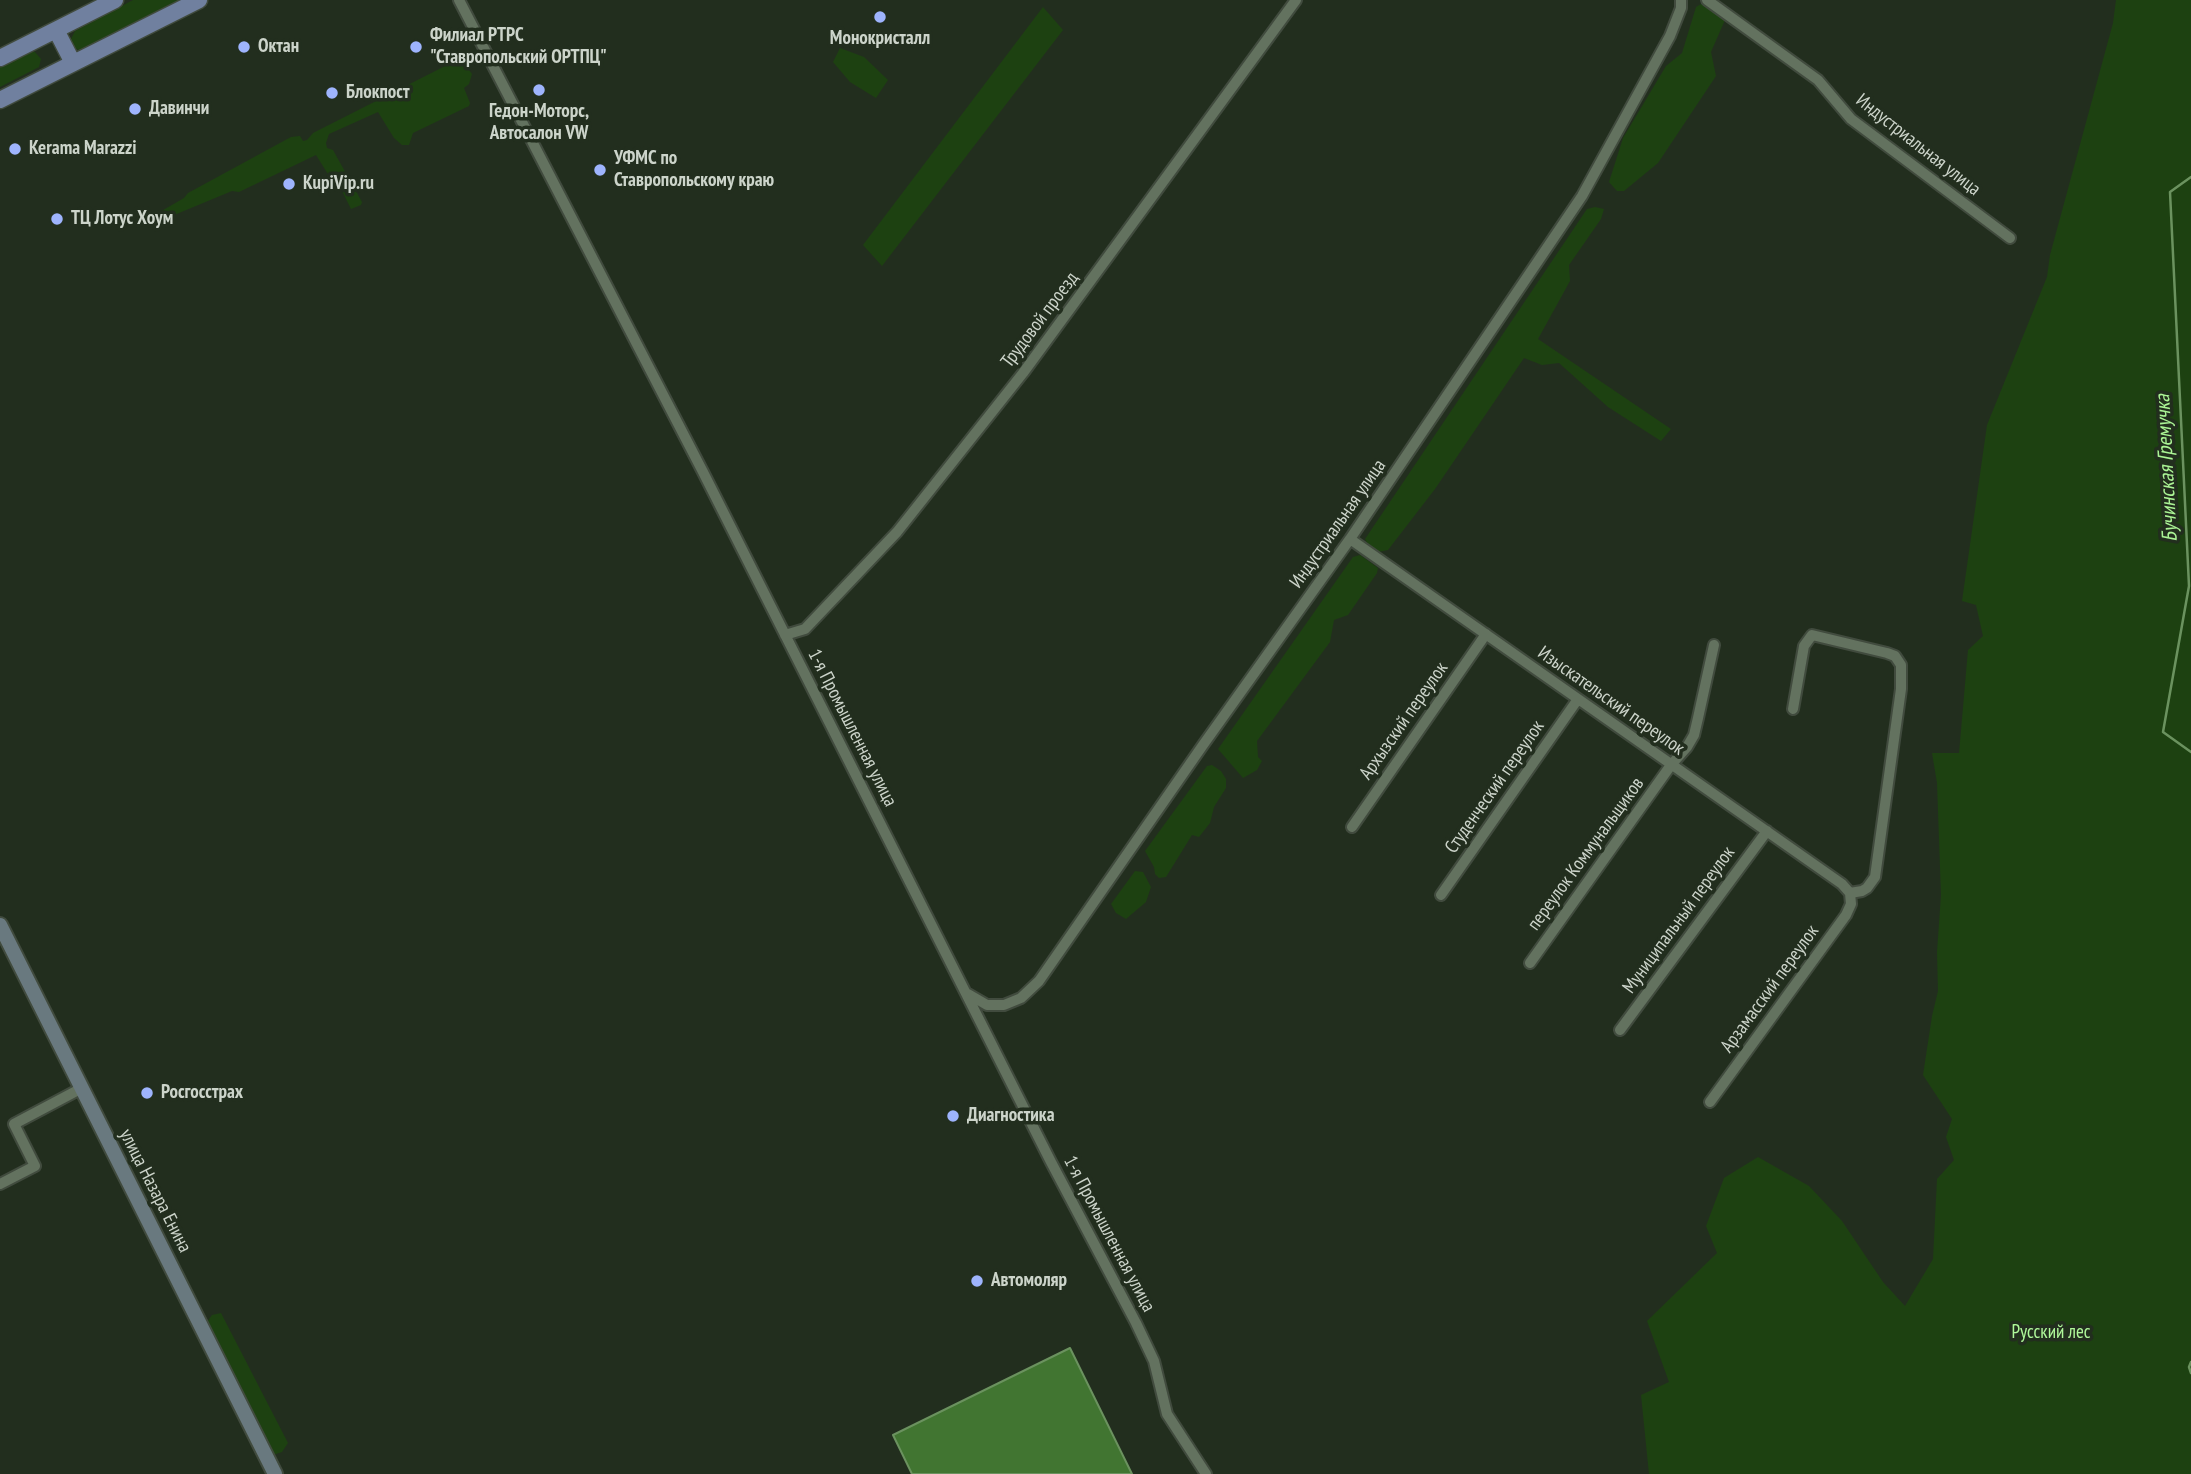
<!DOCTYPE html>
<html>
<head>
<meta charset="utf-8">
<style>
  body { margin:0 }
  canvas { display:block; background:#222e1e }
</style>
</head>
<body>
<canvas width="2191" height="1474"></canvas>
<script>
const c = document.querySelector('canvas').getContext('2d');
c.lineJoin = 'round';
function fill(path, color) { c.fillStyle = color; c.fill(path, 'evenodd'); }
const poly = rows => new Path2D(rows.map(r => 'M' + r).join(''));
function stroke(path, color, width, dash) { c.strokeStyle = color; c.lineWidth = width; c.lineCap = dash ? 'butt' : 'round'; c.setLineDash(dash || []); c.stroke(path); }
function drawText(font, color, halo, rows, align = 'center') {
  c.font = font + ' "PT Sans Narrow",sans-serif'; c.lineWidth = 7; c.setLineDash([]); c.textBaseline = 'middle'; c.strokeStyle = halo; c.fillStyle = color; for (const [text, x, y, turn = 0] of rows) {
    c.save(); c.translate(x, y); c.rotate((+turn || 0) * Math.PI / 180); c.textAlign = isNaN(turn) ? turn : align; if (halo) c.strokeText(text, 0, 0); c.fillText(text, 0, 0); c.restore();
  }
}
const green = poly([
  [133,0,184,0,80,51,72,46,70,41,75,31],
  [2116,0,2191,0,2191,1474,1649,1474,1641,1395,1669,1382,1647,1321,1717,1253,1706,1226,1724,1178,1758,1157,1809,1186,1842,1221,1883,1282,1905,1306,1933,1259,1937,1179,1954,1160,1946,1137,1952,1119,1923,1075,1932,1016,1938,991,1937,952,1941,895,1937,783,1932,753,1959,753,1968,650,1983,636,1976,605,1962,601,1987,425,2047,277,2050,255,2113,23],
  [1701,4,1725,20,1711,52,1716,76,1658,163,1624,191,1617,191,1609,182,1623,138,1666,66,1682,53,1696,7],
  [1043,7,1063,30,882,266,863,245],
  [840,48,864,57,888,80,876,98,850,82,833,62],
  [31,52,35,52,41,59,39,67,0,87,0,67],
  [457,60,462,60,472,74,469,84,464,88,470,103,469,106,413,133,409,145,402,145,394,138,378,112,329,134,326,143,327,148,333,150,362,202,361,205,351,209,336,179,331,179,316,155,239,192,232,191,167,218,158,213,184,198,188,193,291,137,300,136,303,141,307,140,313,133],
  [1595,207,1604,209,1601,219,1569,265,1570,281,1538,339,1671,429,1661,441,1608,407,1559,363,1542,365,1524,358,1435,489,1388,550,1378,552,1370,548,1365,539,1587,209],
  [1360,555,1378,568,1377,573,1348,615,1334,620,1330,642,1257,741,1258,757,1262,761,1257,770,1243,778,1218,749,1353,557],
  [1212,765,1221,771,1226,779,1226,788,1214,807,1210,823,1199,837,1192,835,1166,877,1159,878,1155,874,1154,867,1145,851,1207,766],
  [1135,871,1143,872,1151,887,1146,902,1126,919,1116,913,1111,904],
  [221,1313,288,1443,282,1452,273,1455,207,1322,212,1315]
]);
const water = poly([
  [1070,1348,1132,1474,912,1474,893,1435,1070,1348]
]);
const stream = poly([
  [2191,177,2170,192,2189,586,2163,732,2191,752],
  [2191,1362,2189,1367,2191,1373]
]);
const minor = poly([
  [459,0,703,472,1051,1162,1136,1323,1154,1361,1167,1414,1206,1474],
  [1707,0,1818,80,1851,119,2010,238],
  [1350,539,1842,884,1850,893],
  [785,635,805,629,897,532,1023,373,1296,0],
  [1793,709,1804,646,1812,635,1887,653,1895,656,1901,665,1901,689,1875,877,1867,888,1862,891,1850,893],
  [1352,827,1486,634],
  [1441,895,1578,699],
  [1530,963,1671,765,1687,747,1694,735,1698,718,1714,645],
  [968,994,987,1005,1004,1005,1021,998,1039,981,1203,745,1350,539,1582,196,1670,36,1681,8,1681,0],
  [1620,1030,1767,831],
  [1710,1102,1846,915,1851,904,1850,893],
  [0,1184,35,1166,14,1124,82,1088]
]);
const secondary = poly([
  [0,925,275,1474]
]);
const primary = poly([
  [56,30,73,63],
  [0,58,115,0],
  [0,100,199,0]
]);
const markers = [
  [880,17,7,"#9eb4fd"],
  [244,47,7,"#9eb4fd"],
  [416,47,7,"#9eb4fd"],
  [539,90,7,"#9eb4fd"],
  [332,93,7,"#9eb4fd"],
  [135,109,7,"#9eb4fd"],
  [15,149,7,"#9eb4fd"],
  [600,170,7,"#9eb4fd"],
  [289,184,7,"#9eb4fd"],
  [57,219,7,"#9eb4fd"],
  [147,1093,7,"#9eb4fd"],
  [953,1116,7,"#9eb4fd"],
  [977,1281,7,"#9eb4fd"]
];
const poiNames = [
  ["Филиал РТРС",430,36],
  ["\"Ставропольский ОРТПЦ\"",430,58],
  ["Монокристалл",880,39,"center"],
  ["Октан",258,47],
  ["Блокпост",346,93],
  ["Давинчи",149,109],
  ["Гедон-Моторс,",539,112,"center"],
  ["Автосалон VW",539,134,"center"],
  ["Kerama Marazzi",29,149],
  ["УФМС по",614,159],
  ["Ставропольскому краю",614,181],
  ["KupiVip.ru",303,184],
  ["ТЦ Лотус Хоум",71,219],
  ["Росгосстрах",161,1093],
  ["Диагностика",967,1116],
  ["Автомоляр",991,1281]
];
const streetNames = [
  ["Индустриальная улица",1918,145,38],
  ["Трудовой проезд",1040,320,-53],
  ["Индустриальная улица",1338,524,-55],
  ["Изыскательский переулок",1611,701,35],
  ["Архызский переулок",1404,721,-55],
  ["1-я Промышленная улица",852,728,63],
  ["Студенческий переулок",1495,787,-55],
  ["переулок Коммунальщиков",1586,854,-54],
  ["Муниципальный переулок",1679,920,-54],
  ["Арзамасский переулок",1770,989,-54],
  ["улица Назара Енина",155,1191,63],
  ["1-я Промышленная улица",1109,1234,62]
];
const parkNames = [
  ["Русский лес",2051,1333]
];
const waterNames = [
  ["Бучинская Гремучка",2167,468,-93]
];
fill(green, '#1d4111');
fill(water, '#417531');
stroke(water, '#6b925f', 2);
stroke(stream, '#6b925f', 2.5);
stroke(minor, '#414b3e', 14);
stroke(secondary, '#414b3e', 18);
stroke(primary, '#414b3e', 19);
stroke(minor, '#63725f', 10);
stroke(secondary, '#69797f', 14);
stroke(primary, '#70809f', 16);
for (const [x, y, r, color] of markers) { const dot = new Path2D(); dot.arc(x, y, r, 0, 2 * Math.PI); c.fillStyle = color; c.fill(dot); stroke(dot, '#222e1e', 2.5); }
drawText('bold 19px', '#ccd4ca', '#222e1e', poiNames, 'left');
drawText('19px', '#ccd4ca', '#222e1e', streetNames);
drawText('19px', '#aff89a', '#222e1e', parkNames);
drawText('italic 21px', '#abf495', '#222e1e', waterNames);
</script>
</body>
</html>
